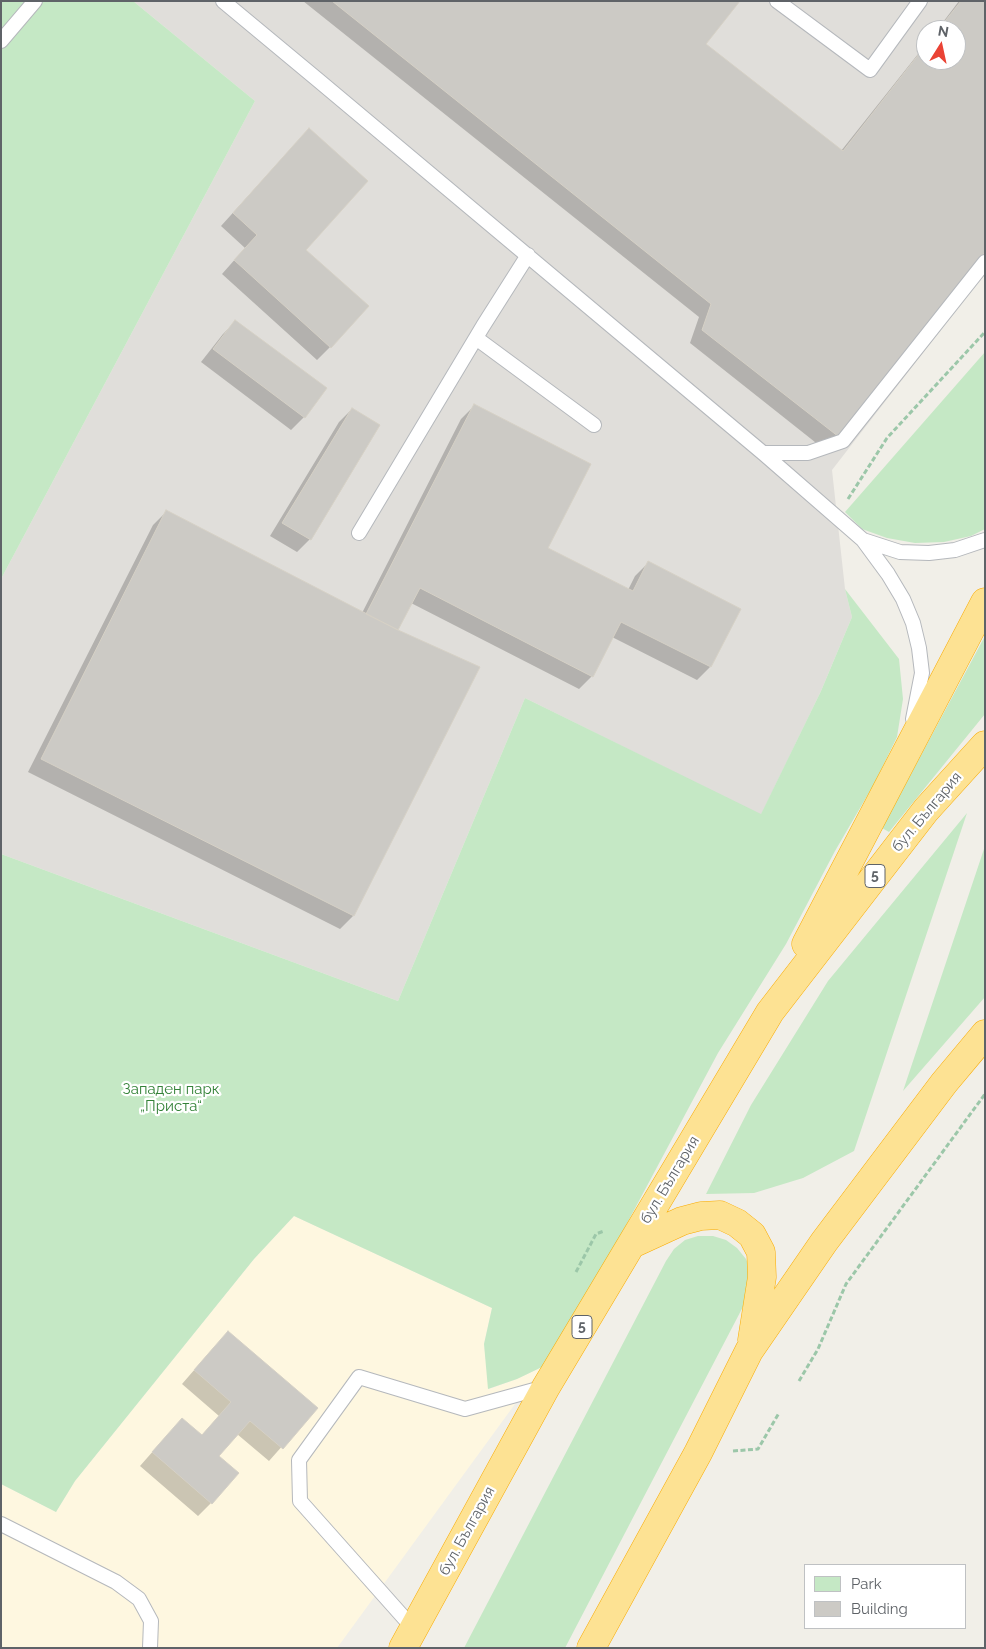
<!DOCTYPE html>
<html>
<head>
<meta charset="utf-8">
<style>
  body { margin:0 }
  #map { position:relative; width:986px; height:1649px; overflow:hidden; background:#f1efe8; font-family:Raleway,sans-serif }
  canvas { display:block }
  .frame { position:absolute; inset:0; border:2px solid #5f6368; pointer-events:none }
  .legend { position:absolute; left:804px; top:1564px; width:162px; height:65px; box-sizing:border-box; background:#fff; border:1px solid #bfc1c3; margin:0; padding:6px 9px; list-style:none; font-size:15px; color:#5f6368 }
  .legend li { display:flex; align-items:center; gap:10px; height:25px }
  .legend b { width:25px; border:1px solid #bfc1c3 }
  .north { position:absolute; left:916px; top:20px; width:50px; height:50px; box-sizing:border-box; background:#fff; border:1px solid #bfc1c3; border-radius:50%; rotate:10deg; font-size:14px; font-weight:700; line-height:20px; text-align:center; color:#5f6368 }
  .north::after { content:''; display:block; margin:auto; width:18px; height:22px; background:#ea4335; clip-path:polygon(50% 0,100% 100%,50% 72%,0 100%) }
</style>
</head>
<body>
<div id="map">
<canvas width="986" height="1649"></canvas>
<div class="frame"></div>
<ul class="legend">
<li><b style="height:14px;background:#c5e8c5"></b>Park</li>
<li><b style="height:14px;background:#cccac5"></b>Building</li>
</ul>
<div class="north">N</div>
</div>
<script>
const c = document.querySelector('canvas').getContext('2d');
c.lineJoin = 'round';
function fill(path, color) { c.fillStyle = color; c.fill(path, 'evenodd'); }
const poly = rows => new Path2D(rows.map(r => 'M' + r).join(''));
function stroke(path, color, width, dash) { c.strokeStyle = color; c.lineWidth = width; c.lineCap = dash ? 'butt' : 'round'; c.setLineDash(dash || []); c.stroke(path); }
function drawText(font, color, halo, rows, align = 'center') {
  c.font = font + ' Raleway,sans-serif'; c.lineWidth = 4.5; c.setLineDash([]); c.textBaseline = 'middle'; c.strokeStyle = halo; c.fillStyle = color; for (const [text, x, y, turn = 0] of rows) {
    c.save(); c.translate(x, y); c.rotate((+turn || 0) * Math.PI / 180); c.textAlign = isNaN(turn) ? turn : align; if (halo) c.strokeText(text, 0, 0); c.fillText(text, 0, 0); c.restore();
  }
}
const commercial = poly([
  [294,1216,492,1308,484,1344,489,1389,517,1379,542,1367,337,1648,1,1648,1,1484,56,1512,75,1481,254,1259]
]);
const industrial = poly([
  [133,1,985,1,985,273,832,470,845,589,852,617,821,691,761,815,525,698,398,1001,1,854,1,579,255,101],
  [926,30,956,30,956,60,926,60]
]);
const green = poly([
  [1,1,133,1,255,101,1,579],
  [985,352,985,529,971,536,944,542,915,543,887,538,862,529,845,512],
  [845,589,899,659,903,699,897,737,874,784,835,851,786,944,718,1053,617,1242,542,1367,517,1379,488,1389,484,1344,492,1308,294,1216,254,1259,75,1481,56,1512,1,1484,1,854,398,1001,525,698,761,814,821,691,852,617],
  [985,636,985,714,889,832,882,828],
  [967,813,854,1151,803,1178,754,1193,706,1194,751,1105,828,981],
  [985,846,985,997,903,1091],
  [698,1236,713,1236,726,1240,737,1248,746,1259,751,1272,746,1301,565,1648,464,1648,666,1261,674,1249,685,1240]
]);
const shadow = poly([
  [303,1,738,1,704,44,841,151,926,44,926,60,956,60,956,30,937,30,959,1,985,1,838,437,825,450,690,343,699,317],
  [296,143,304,250,330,347,317,360,222,274,245,248,221,226],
  [236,321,325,389,304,417,291,430,201,362,223,334],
  [474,406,546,548,628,590,635,576,648,563,739,610,710,667,697,680,612,637,592,676,579,689,411,603,396,631,478,668,353,916,340,929,28,772,153,525,166,512,362,613,461,419],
  [352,409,378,426,310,539,297,552,270,536,339,422],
  [215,1346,316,1408,269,1461,237,1434,218,1456,211,1503,198,1516,140,1466,169,1433,201,1436,219,1416,182,1384]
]);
const building = poly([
  [332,1,740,1,706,44,843,151,926,45,926,60,956,60,956,30,938,30,961,1,985,1,985,252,839,437,702,330,711,304,332,1],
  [309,128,368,181,306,250,369,306,331,348,234,260,257,235,233,213,309,128],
  [235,320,327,388,305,418,213,349,235,320],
  [474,404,591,464,548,548,633,591,648,561,741,609,711,667,621,622,593,677,420,588,398,630,366,614,474,404],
  [352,408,380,425,311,540,282,523,352,408],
  [166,510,398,630,480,667,354,916,41,759,166,510],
  [228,1331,318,1408,283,1449,250,1421,219,1456,239,1473,212,1504,152,1452,182,1418,202,1435,231,1402,194,1370,228,1331]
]);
const path = poly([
  [848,499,887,438,985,332],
  [576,1272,596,1234,604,1231],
  [799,1381,818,1349,846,1284,985,1094],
  [733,1451,758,1449,779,1413]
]);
const lane = poly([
  [223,1,318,80,763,453,863,540],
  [777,1,870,70,920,1],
  [1,41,35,1],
  [476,338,594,425],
  [763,453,808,453,843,441,985,262],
  [359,533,483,326,528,255],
  [913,719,922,673,919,648,913,623,903,599,888,574,863,540,900,552,929,553,955,550,985,540],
  [1,1524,116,1582,139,1599,151,1621,150,1648],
  [413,1628,300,1501,299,1460,359,1377,465,1409,545,1387]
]);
const highway = poly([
  [806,944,985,602],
  [632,1244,682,1221,701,1216,720,1215,737,1223,752,1235,761,1252,762,1277,752,1340],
  [403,1648,546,1387,770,1012,926,810,985,745],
  [591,1648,698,1453,749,1351,824,1242,944,1083,985,1034]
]);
const shields = [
  [875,876,20],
  [582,1327,20]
];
const shieldNames = [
  ["5",875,876],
  ["5",582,1327]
];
const streetNames = [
  ["бул. България",927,812,-50],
  ["бул. България",670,1180,-59],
  ["бул. България",467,1531,-61]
];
const parkNames = [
  ["Западен парк",171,1089],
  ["„Приста“",171,1106]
];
fill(commercial, '#fef7e0');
fill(industrial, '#e0deda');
fill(green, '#c5e8c5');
fill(shadow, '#0003');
fill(building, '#cccac5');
stroke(building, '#d6d1c6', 1);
stroke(lane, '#b5b8bc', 16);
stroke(highway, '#f9ab00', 29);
stroke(path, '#9cc7a9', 3, [5, 2.5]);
stroke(lane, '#fff', 14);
stroke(highway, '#fde293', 28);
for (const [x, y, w] of shields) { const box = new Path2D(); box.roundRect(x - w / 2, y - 11.5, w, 23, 4); c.fillStyle = '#fff'; c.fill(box); stroke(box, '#5f6368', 1); }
drawText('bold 14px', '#5f6368', null, shieldNames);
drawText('15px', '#5f6368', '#fff', streetNames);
drawText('15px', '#348238', '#fff', parkNames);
</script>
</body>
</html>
